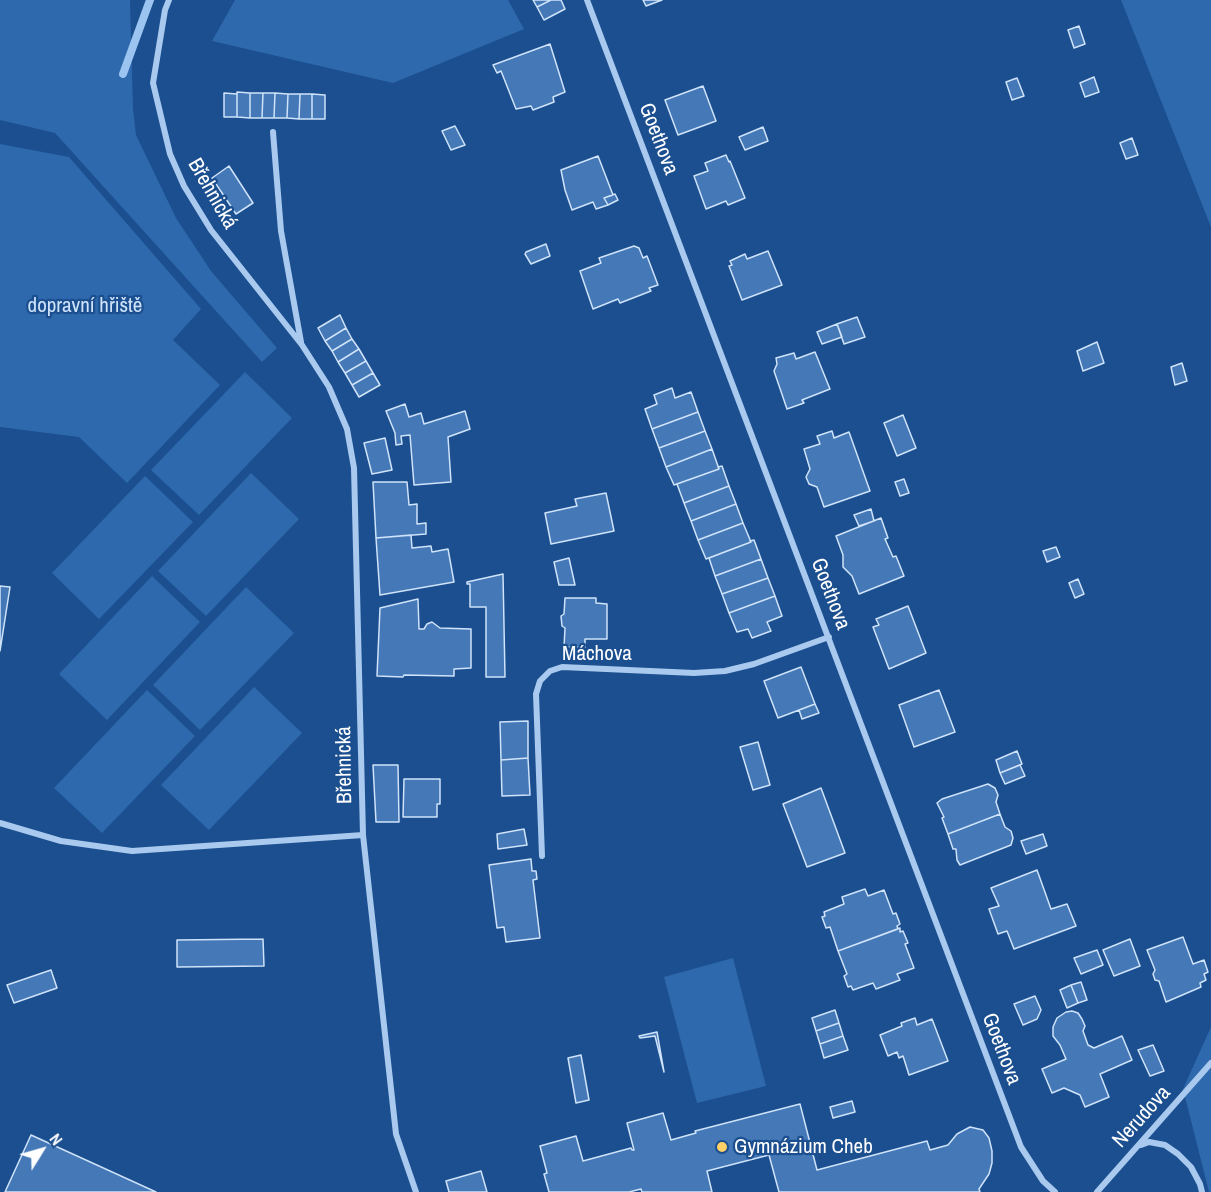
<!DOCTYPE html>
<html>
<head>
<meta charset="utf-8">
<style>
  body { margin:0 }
  #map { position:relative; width:1211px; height:1192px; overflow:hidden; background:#1b4f8f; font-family:"Archivo Narrow",sans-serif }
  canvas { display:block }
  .north { position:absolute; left:12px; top:1120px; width:60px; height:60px; -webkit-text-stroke:4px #1b4f8f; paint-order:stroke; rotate:53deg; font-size:16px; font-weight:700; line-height:24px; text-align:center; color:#fff }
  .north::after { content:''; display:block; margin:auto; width:21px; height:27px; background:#fff; clip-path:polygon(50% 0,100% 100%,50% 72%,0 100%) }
</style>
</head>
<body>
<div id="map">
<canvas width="1211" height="1192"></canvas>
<div class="north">N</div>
</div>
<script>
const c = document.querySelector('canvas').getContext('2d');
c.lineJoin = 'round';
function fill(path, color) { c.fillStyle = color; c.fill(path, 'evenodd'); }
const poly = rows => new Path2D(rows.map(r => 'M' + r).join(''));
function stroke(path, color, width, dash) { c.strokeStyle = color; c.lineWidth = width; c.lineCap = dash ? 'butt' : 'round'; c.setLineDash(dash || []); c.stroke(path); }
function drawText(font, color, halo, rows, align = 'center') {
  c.font = font + ' "Archivo Narrow",sans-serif'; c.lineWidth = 4.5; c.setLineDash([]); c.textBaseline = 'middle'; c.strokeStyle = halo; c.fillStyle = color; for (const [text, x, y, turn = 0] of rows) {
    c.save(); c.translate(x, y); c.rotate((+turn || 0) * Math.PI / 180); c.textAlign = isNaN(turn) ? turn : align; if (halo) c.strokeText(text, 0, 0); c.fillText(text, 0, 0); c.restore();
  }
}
const green = poly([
  [0,0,130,0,133,109,136,135,176,218,211,271,277,348,262,362,55,133,0,120],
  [235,0,508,0,524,29,393,83,212,41],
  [1121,0,1211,0,1211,227],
  [0,144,69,157,201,309,173,340,220,385,127,483,79,437,0,427],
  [245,372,292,418,199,515,151,470],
  [251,473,299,519,206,616,158,571],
  [145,476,193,522,99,619,52,573],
  [152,576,200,622,107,720,59,674],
  [246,587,294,633,200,730,153,685],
  [254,687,302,733,209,830,161,785],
  [147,690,195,736,102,833,54,788],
  [733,958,766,1086,697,1103,664,977],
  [1211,1027,1211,1192,1209,1192,1183,1089]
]);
const stream = poly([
  [123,74,150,0]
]);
const building = poly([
  [533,0,551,0,537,7,533,0],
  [551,0,561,0,565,9,544,20,537,7,551,0],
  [643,0,662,0,646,6,643,0],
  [1079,26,1085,44,1074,48,1068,30,1079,26],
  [550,44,565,92,553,97,554,102,533,110,531,106,516,109,501,71,497,73,493,65,550,44],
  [1094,77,1099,92,1085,97,1080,83,1094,77],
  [1017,78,1024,96,1012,100,1006,82,1017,78],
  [703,86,716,121,678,135,665,100,703,86],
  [237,92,250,93,250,118,237,117,237,92],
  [224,93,237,94,237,117,224,117,224,93],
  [250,93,263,93,262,118,250,118,250,93],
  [263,93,275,93,274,118,262,118,263,93],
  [275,93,288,94,287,118,274,118,275,93],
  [288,94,300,94,299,119,287,118,288,94],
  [300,94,312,94,312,119,299,119,300,94],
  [312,94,325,95,325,119,312,119,312,94],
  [455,126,465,145,451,150,442,131,455,126],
  [763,127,768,141,745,150,739,137,763,127],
  [1132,138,1138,155,1126,159,1120,143,1132,138],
  [726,155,729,162,730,161,745,198,728,205,726,201,706,209,694,176,708,171,705,163,726,155],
  [598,156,613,195,604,198,608,205,596,209,593,202,572,210,565,190,561,170,598,156],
  [229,166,253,203,236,214,212,178,229,166],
  [615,194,618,200,608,205,604,198,615,194],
  [546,244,550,256,531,264,525,254,526,252,546,244],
  [634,246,639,248,643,258,647,256,658,285,649,288,651,291,620,303,618,299,593,309,580,271,601,263,599,258,634,246],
  [768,251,782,285,742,300,729,266,732,265,730,261,745,254,747,259,768,251],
  [340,315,346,328,325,341,318,328,340,315],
  [857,317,865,337,844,344,837,324,857,317],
  [837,324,842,337,822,344,817,332,837,324],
  [346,328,352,339,332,351,325,341,346,328],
  [352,339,359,349,338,362,332,351,352,339],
  [1097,342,1104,363,1083,371,1077,351,1097,342],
  [359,349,366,361,345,373,338,362,359,349],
  [815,352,830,389,802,400,804,403,787,409,774,371,777,364,776,358,794,353,796,359,815,352],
  [366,361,373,373,352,385,345,373,366,361],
  [1182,363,1187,381,1175,385,1171,367,1182,363],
  [373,373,380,385,359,397,352,385,373,373],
  [672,388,675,398,691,392,698,412,652,429,645,409,657,404,654,395,672,388],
  [405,404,409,417,421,413,424,424,465,411,470,429,448,437,451,482,414,485,410,435,401,436,402,444,396,445,395,433,386,411,405,404],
  [698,412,705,431,659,448,652,429,698,412],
  [903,415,916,448,897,456,884,423,903,415],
  [705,431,712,449,666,467,659,448,705,431],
  [832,431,834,438,849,432,870,491,824,507,817,487,809,484,806,477,810,469,804,449,820,444,817,436,832,431],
  [385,438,392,470,372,474,364,443,385,438],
  [712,449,719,469,674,485,666,467,712,449],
  [722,466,729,486,684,503,677,484,719,469,718,467,722,466],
  [904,479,909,493,900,496,895,482,904,479],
  [373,482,407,482,409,505,417,504,417,524,426,523,426,534,376,538,373,482],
  [729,486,736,504,691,521,684,503,729,486],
  [606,493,614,531,551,544,545,513,577,506,575,499,606,493],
  [736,504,743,523,698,540,691,521,736,504],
  [871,509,874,521,859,526,854,515,871,509],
  [881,518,888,538,885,539,893,557,896,556,904,576,859,594,852,576,843,567,843,555,836,536,881,518],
  [743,523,751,542,706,559,698,540,743,523],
  [411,535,412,548,431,546,432,552,448,549,454,582,380,595,376,538,411,535],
  [754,540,761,559,715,576,709,558,751,542,750,541,754,540],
  [1056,547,1060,557,1047,562,1043,551,1056,547],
  [569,558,575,585,559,585,554,562,569,558],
  [761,559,768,578,722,594,715,576,761,559],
  [503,574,505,677,486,677,486,607,470,607,470,584,467,584,467,582,503,574],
  [768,578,775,596,729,613,722,594,768,578],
  [1078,579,1084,594,1075,598,1069,583,1078,579],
  [0,586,10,587,0,651,0,586],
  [775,596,782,616,767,622,771,631,752,638,748,629,737,632,729,613,775,596],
  [565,598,596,598,596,603,607,604,607,639,585,639,585,647,564,647,565,628,562,626,561,616,564,614,565,598],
  [418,599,419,629,424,629,427,624,432,622,440,628,471,629,471,668,454,669,454,676,404,675,403,677,377,676,380,608,418,599],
  [908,606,926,653,889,669,873,627,879,625,876,619,908,606],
  [801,667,815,704,778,718,764,681,801,667],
  [939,690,955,732,914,747,899,705,939,690],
  [815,704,819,713,802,719,799,710,815,704],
  [528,721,528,758,501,760,500,722,528,721],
  [758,742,770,785,753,790,740,747,758,742],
  [1017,751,1022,764,1000,773,996,760,1017,751],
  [528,758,530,795,502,796,501,760,528,758],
  [373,765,398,765,399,822,376,822,373,765],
  [1020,765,1025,776,1005,784,1000,773,1020,765],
  [404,779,440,779,440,804,437,804,437,817,403,817,404,779],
  [988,784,995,788,998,795,996,802,1000,814,948,834,942,818,944,817,937,803,942,799,988,784],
  [821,788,845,853,807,867,783,804,821,788],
  [1000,814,1005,827,1011,831,1013,838,1011,845,960,865,957,860,956,849,953,849,948,834,1000,814],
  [524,829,527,845,498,849,497,834,524,829],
  [1043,834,1047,846,1026,854,1021,841,1043,834],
  [531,859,532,871,536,871,537,879,533,880,540,938,506,942,504,927,497,928,489,865,531,859],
  [1037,870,1051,909,1067,904,1076,926,1014,949,1007,931,998,934,989,909,999,906,991,888,1037,870],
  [865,889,868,896,884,890,893,914,896,913,900,924,897,926,898,929,838,951,830,927,826,928,822,917,825,916,824,912,844,904,842,897,865,889],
  [900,928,900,932,903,931,908,943,905,944,914,968,897,974,900,980,876,989,873,983,853,990,851,986,848,987,844,976,847,974,838,951,900,928],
  [1183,937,1193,964,1204,960,1208,972,1204,974,1206,980,1200,983,1201,987,1166,1002,1159,981,1155,980,1153,974,1155,970,1147,950,1183,937],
  [263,939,264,966,177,967,177,940,263,939],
  [1130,939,1140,966,1114,976,1103,950,1130,939],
  [1097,950,1103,965,1081,974,1074,958,1097,950],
  [51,970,57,988,14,1003,7,985,51,970],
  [1081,982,1087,1000,1078,1003,1071,985,1081,982],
  [1071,985,1078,1003,1067,1008,1060,990,1071,985],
  [1035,996,1041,1010,1037,1019,1023,1025,1014,1004,1035,996],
  [835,1010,839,1023,816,1031,812,1018,835,1010],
  [1072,1011,1078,1013,1082,1019,1085,1026,1083,1031,1088,1045,1094,1048,1122,1036,1132,1060,1100,1074,1109,1097,1085,1107,1080,1095,1064,1088,1052,1093,1042,1069,1066,1059,1060,1045,1053,1036,1053,1027,1057,1018,1066,1012,1072,1011],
  [915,1018,917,1025,932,1019,948,1061,909,1075,903,1056,899,1058,897,1052,888,1056,880,1035,902,1026,901,1023,915,1018],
  [839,1023,843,1036,820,1044,816,1031,839,1023],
  [657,1032,664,1072,655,1036,640,1038,639,1036,657,1032],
  [843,1036,848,1050,824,1058,820,1044,843,1036],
  [1153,1045,1164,1071,1150,1076,1138,1050,1153,1045],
  [581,1055,589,1100,576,1103,568,1058,581,1055],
  [852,1101,855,1112,833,1118,830,1107,852,1101],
  [800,1104,817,1170,927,1141,930,1150,948,1145,957,1134,970,1127,983,1130,989,1138,992,1151,992,1163,989,1174,979,1189,980,1192,779,1192,769,1155,707,1171,712,1192,642,1192,641,1189,629,1192,549,1192,544,1174,547,1173,540,1146,576,1136,583,1161,631,1148,632,1150,634,1150,627,1123,663,1113,671,1140,696,1133,695,1131,800,1104],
  [31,1135,156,1192,5,1192,31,1135],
  [481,1171,487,1192,449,1192,446,1181,481,1171]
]);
const street = poly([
  [169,0,165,10,153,83,170,154,184,186,211,230,302,345,329,387,347,429,354,468,363,835,396,1134,416,1192],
  [587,0,1021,1147,1043,1181,1055,1192],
  [273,132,281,231,301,342],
  [0,823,61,841,132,851,363,835],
  [542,856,536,694,540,681,550,671,562,667,694,673,725,671,754,664,829,637],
  [1141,1145,1149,1142,1165,1145,1178,1154,1191,1167,1200,1184,1202,1192],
  [1097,1192,1211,1063]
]);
const markers = [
  [722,1147,6,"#ffd166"]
];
const streetNames = [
  ["Goethova",658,139,69],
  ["Břehnická",212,194,60],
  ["Goethova",830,594,69],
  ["Máchova",597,654],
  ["Břehnická",345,765,-91],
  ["Goethova",1001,1049,69],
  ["Nerudova",1142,1117,-48]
];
const parkNames = [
  ["dopravní hřiště",85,306]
];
const poiNames = [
  ["Gymnázium Cheb",734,1147]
];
fill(green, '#2e69ad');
stroke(stream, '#9cc4f0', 8);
fill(building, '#4478b7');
stroke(building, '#cfe3fa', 1.5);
stroke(street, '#a9c9ee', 6);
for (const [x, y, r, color] of markers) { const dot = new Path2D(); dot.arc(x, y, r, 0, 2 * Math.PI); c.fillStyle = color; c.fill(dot); stroke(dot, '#1b4f8f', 2); }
drawText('21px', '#fff', '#1b4f8f', streetNames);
drawText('21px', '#cfe3fa', '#1b4f8f', parkNames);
drawText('21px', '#fff', '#1b4f8f', poiNames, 'left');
</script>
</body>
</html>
